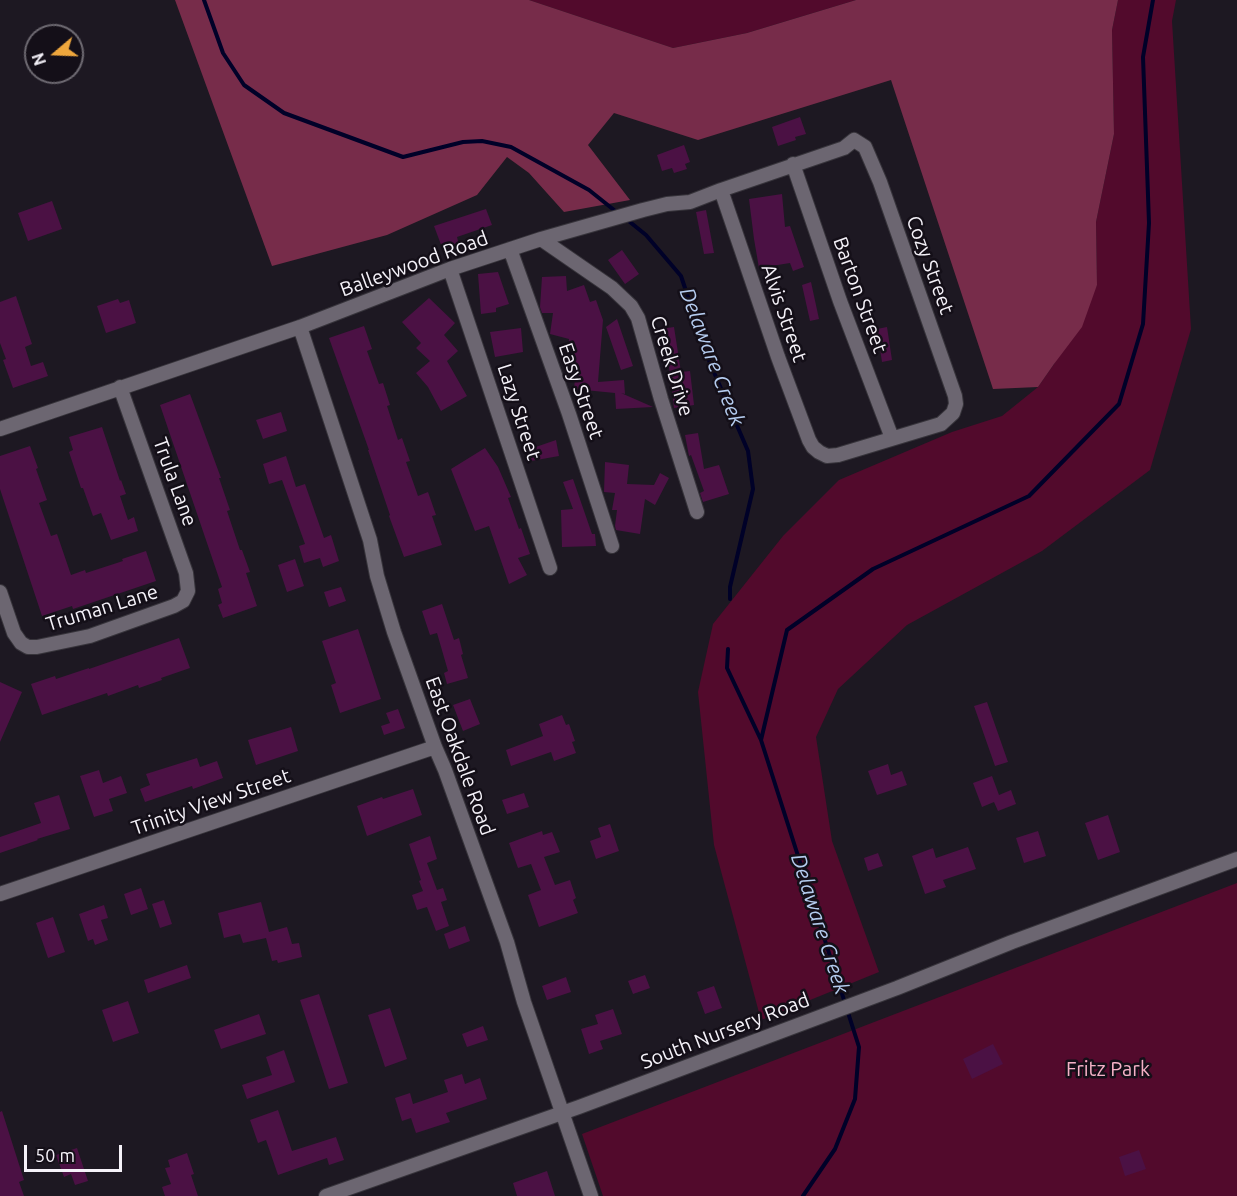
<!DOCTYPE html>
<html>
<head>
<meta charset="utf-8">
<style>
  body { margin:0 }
  #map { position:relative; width:1237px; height:1196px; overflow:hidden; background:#1d1822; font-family:Ubuntu,sans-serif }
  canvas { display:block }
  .north { position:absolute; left:24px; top:24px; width:60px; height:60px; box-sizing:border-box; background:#140f18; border:2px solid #6e6a72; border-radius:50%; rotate:251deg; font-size:16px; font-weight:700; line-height:24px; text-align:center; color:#f5f2f9 }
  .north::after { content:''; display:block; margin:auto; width:21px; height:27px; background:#efa73d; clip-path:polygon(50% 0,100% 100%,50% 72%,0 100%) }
  .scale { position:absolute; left:24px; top:1145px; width:98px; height:27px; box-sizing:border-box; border:3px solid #f5f2f9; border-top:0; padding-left:8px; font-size:18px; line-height:21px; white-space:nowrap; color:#f5f2f9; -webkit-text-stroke:4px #140f18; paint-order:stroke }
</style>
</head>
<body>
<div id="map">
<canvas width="1237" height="1196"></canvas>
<div class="north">N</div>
<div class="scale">50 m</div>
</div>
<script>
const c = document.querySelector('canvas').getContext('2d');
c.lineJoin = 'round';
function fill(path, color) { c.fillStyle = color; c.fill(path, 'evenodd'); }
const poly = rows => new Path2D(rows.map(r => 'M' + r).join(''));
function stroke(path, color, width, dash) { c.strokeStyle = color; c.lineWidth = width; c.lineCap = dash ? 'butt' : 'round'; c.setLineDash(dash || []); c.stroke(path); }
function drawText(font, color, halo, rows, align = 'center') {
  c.font = font + ' Ubuntu,sans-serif'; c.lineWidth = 5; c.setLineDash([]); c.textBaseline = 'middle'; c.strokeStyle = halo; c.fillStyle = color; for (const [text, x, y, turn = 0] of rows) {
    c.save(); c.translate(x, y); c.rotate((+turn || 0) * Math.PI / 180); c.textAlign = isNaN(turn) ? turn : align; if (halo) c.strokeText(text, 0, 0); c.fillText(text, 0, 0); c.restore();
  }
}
const green = poly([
  [529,0,856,0,747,33,673,48],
  [1118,0,1176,0,1172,21,1191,329,1150,470,1042,551,907,625,838,689,816,737,832,841,879,972,761,1020,714,845,698,692,713,624,783,536,839,480,952,432,1002,416,1038,387,1054,364,1097,285,1096,222,1114,134,1112,30],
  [1237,883,1237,1196,603,1196,582,1134]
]);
const forest = poly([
  [175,0,529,0,673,48,747,33,856,0,1118,0,1112,30,1114,134,1096,222,1097,285,1082,327,1054,364,1038,387,993,389,891,80,698,140,614,113,588,145,630,200,564,212,529,173,507,157,477,195,387,235,272,266]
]);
const stream = poly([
  [204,0,223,53,244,85,284,113,403,157,463,142,482,141,511,147,589,190,619,214],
  [625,218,646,235,681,276,710,363,748,451,753,489,730,587,730,599],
  [728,649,727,668,761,740,859,1047,855,1099,835,1149,803,1196],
  [761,740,787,630,873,569,1029,496,1119,404,1143,324,1149,223,1143,57,1153,0]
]);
const building = poly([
  [800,117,806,134,795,137,796,140,778,146,772,127],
  [684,145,690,162,685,164,687,169,674,173,672,168,662,171,657,155],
  [782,194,785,227,790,226,804,267,793,271,790,263,759,268,754,239,749,199],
  [52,201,62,229,28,241,18,213],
  [486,209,492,225,457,237,459,245,443,250,434,226],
  [706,210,714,253,704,254,696,212],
  [622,250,639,274,625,284,608,260],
  [498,272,509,304,496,308,496,312,481,314,478,274],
  [566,276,567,291,584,285,590,302,596,300,603,320,598,382,624,380,625,394,621,393,653,407,616,409,615,393,574,389,576,369,566,369,569,339,550,334,553,313,542,313,540,307,542,277],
  [811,282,819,319,810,321,802,285],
  [16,296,32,344,25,347,31,366,43,362,48,376,13,388,3,360,6,359,0,343,0,302],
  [429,298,455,323,444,335,458,351,447,361,467,396,441,411,428,387,416,373,430,361,416,348,421,343,402,322],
  [118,299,120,303,129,300,136,323,106,333,97,306],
  [617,319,633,366,621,370,606,327],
  [364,326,372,349,367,351,379,384,383,383,390,405,387,406,398,440,402,438,410,461,406,462,418,496,428,492,436,515,432,516,442,545,404,557,389,516,390,515,368,450,369,450,329,338],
  [674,327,681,372,690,371,694,405,674,408,668,359,666,360,661,329],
  [887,327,892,360,882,362,877,329],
  [521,328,523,352,495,357,490,332],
  [190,394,221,478,219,478,230,510,227,511,240,550,242,550,250,572,246,573,257,606,223,618,218,605,222,603,218,589,222,587,160,405],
  [281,412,287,431,263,439,256,420],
  [102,427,120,481,121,480,126,494,120,496,128,520,134,517,138,531,111,540,101,513,93,516,83,488,81,488,69,452,73,450,69,437],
  [698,433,704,469,719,465,729,494,703,502,700,493,704,491,691,455,689,456,685,435],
  [556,440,559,456,531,461,527,450],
  [30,446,38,468,36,469,47,500,39,503,51,536,57,534,71,575,85,570,86,573,123,561,122,559,146,551,156,581,73,609,72,606,42,616,0,489,0,456],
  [485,448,498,467,511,497,508,498,519,529,521,528,530,554,518,558,527,575,509,584,489,526,475,531,451,469],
  [286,456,296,487,305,484,324,538,331,535,339,561,323,567,320,558,304,563,299,546,305,544,282,480,269,484,263,464],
  [605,462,629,465,627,484,654,485,660,473,669,478,655,505,645,499,640,534,616,530,615,526,617,510,612,510,615,493,604,492],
  [573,479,592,534,595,534,596,546,562,547,561,510,573,509,563,482],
  [295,559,304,586,287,592,278,565],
  [341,587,346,601,329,607,324,592],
  [442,604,454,640,459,638,463,654,461,655,468,678,447,684,444,673,448,671,437,633,430,635,422,611],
  [358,629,381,699,340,713,331,685,336,683,322,641],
  [179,638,190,668,161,678,162,680,139,688,138,685,108,696,107,693,42,715,31,684,55,676,56,679,89,668,89,669],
  [0,682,22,692,0,742],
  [470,699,480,724,463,731,453,705],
  [987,702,1008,762,995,766,974,706],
  [398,709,405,728,384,735,381,726,390,723,386,713],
  [562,715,566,725,569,724,575,741,572,742,576,753,554,761,551,752,511,766,506,750,543,736,539,724],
  [291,727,298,751,256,765,248,740],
  [197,758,200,767,217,761,223,778,193,789,192,786,145,802,140,789,150,785,146,774],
  [888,764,891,775,902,771,907,785,877,795,868,771],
  [99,770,103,783,121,776,127,793,109,799,113,811,94,817,80,776],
  [992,776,999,795,1011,790,1016,804,998,811,994,802,982,807,973,783],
  [413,789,422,815,367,836,357,806,382,797,383,799],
  [524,793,529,807,507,814,502,800],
  [59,795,70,829,37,839,38,840,0,853,0,837,41,823,34,803],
  [1108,815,1120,852,1098,860,1085,823],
  [610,824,619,851,596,859,590,841,601,837,598,828],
  [542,831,543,835,552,832,560,852,544,857,555,885,570,880,576,898,573,900,578,913,539,927,528,895,541,890,531,864,518,868,509,843],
  [1038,831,1046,856,1024,863,1016,838],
  [430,836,437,859,427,863,437,890,443,888,447,900,441,902,449,926,436,931,427,907,417,910,412,895,423,891,419,881,421,880,409,844],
  [968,847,976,869,943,880,946,887,925,894,912,856,933,848,936,858],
  [878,853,883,866,868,871,864,858],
  [141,888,148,909,131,915,124,894],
  [164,900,172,924,160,928,152,904],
  [261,902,269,932,287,927,292,944,299,943,302,957,278,963,277,960,272,961,266,938,243,943,240,934,224,938,218,913],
  [104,905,108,918,101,920,108,940,95,945,93,939,88,941,79,914],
  [53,917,65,952,48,958,36,923],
  [465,926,470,941,449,949,444,934],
  [187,965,191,978,148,993,144,980],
  [645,975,650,988,633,994,628,981],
  [566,977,571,992,547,1000,542,986],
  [714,986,722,1008,705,1014,697,992],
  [319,994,348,1083,329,1089,300,1000],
  [128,1001,139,1033,113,1042,102,1010],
  [390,1008,407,1059,385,1067,368,1015],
  [613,1009,622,1034,600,1041,603,1049,589,1054,581,1029,598,1024,595,1015],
  [259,1014,266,1034,221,1049,214,1030],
  [483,1026,488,1040,467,1047,462,1034],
  [993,1044,1003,1064,972,1079,963,1059],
  [284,1050,295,1082,247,1099,242,1085,272,1075,266,1057],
  [462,1074,465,1084,480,1078,487,1099,446,1113,450,1122,416,1133,411,1118,402,1121,395,1098,410,1093,413,1104,448,1092,444,1080],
  [278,1110,292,1151,336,1137,344,1160,329,1165,327,1158,278,1175,266,1140,258,1143,250,1120],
  [2,1111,24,1180,19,1182,24,1196,0,1196,0,1112],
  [77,1148,88,1181,75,1185,71,1174,64,1177,56,1155],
  [1139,1150,1146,1169,1125,1176,1119,1157],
  [187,1153,194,1174,191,1175,198,1196,165,1196,162,1187,171,1184,165,1168,170,1167,168,1160],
  [547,1171,555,1196,517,1196,513,1183]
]);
const minor = poly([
  [793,164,840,301,892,438],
  [541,239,612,288,631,306,638,318,661,399,697,512],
  [510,249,569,414,612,546],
  [450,269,550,568],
  [300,327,370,540,377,576,394,632,435,747,445,770,507,942,524,1002,591,1196],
  [0,429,300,327,450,269,541,239,643,210,667,204,690,202,721,190,844,148,854,140,865,147,880,182,955,396,956,404,953,413,941,424,838,455,827,456,819,452,813,447,809,440,778,357,721,190],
  [0,592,14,633,21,643,28,647,37,647,90,636,174,606,183,601,188,591,186,573,120,387],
  [0,894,435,747],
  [326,1196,579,1107,897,988,1012,942,1237,859]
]);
const streetNames = [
  ["Balleywood Road",414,264,-20],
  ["Cozy Street",930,265,70],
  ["Barton Street",860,295,70],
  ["Alvis Street",784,313,71],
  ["Creek Drive",672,366,73],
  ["Easy Street",581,391,71],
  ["Lazy Street",519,412,72],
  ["Trula Lane",175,482,70],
  ["Truman Lane",102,608,-17],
  ["East Oakdale Road",460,756,70],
  ["Trinity View Street",211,802,-19],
  ["South Nursery Road",725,1031,-21]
];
const parkNames = [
  ["Fritz Park",1108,1069]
];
const waterNames = [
  ["Delaware Creek",712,357,69],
  ["Delaware Creek",820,924,72]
];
fill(green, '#520a2c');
fill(forest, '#772c4a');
stroke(stream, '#000128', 4);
fill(building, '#4b1144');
stroke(minor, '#37343b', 16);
stroke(minor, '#6c6671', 14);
drawText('20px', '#f5f2f9', '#140f18', streetNames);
drawText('20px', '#f5b1c7', '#140f18', parkNames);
drawText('italic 21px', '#b5ccef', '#140f18', waterNames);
</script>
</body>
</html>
